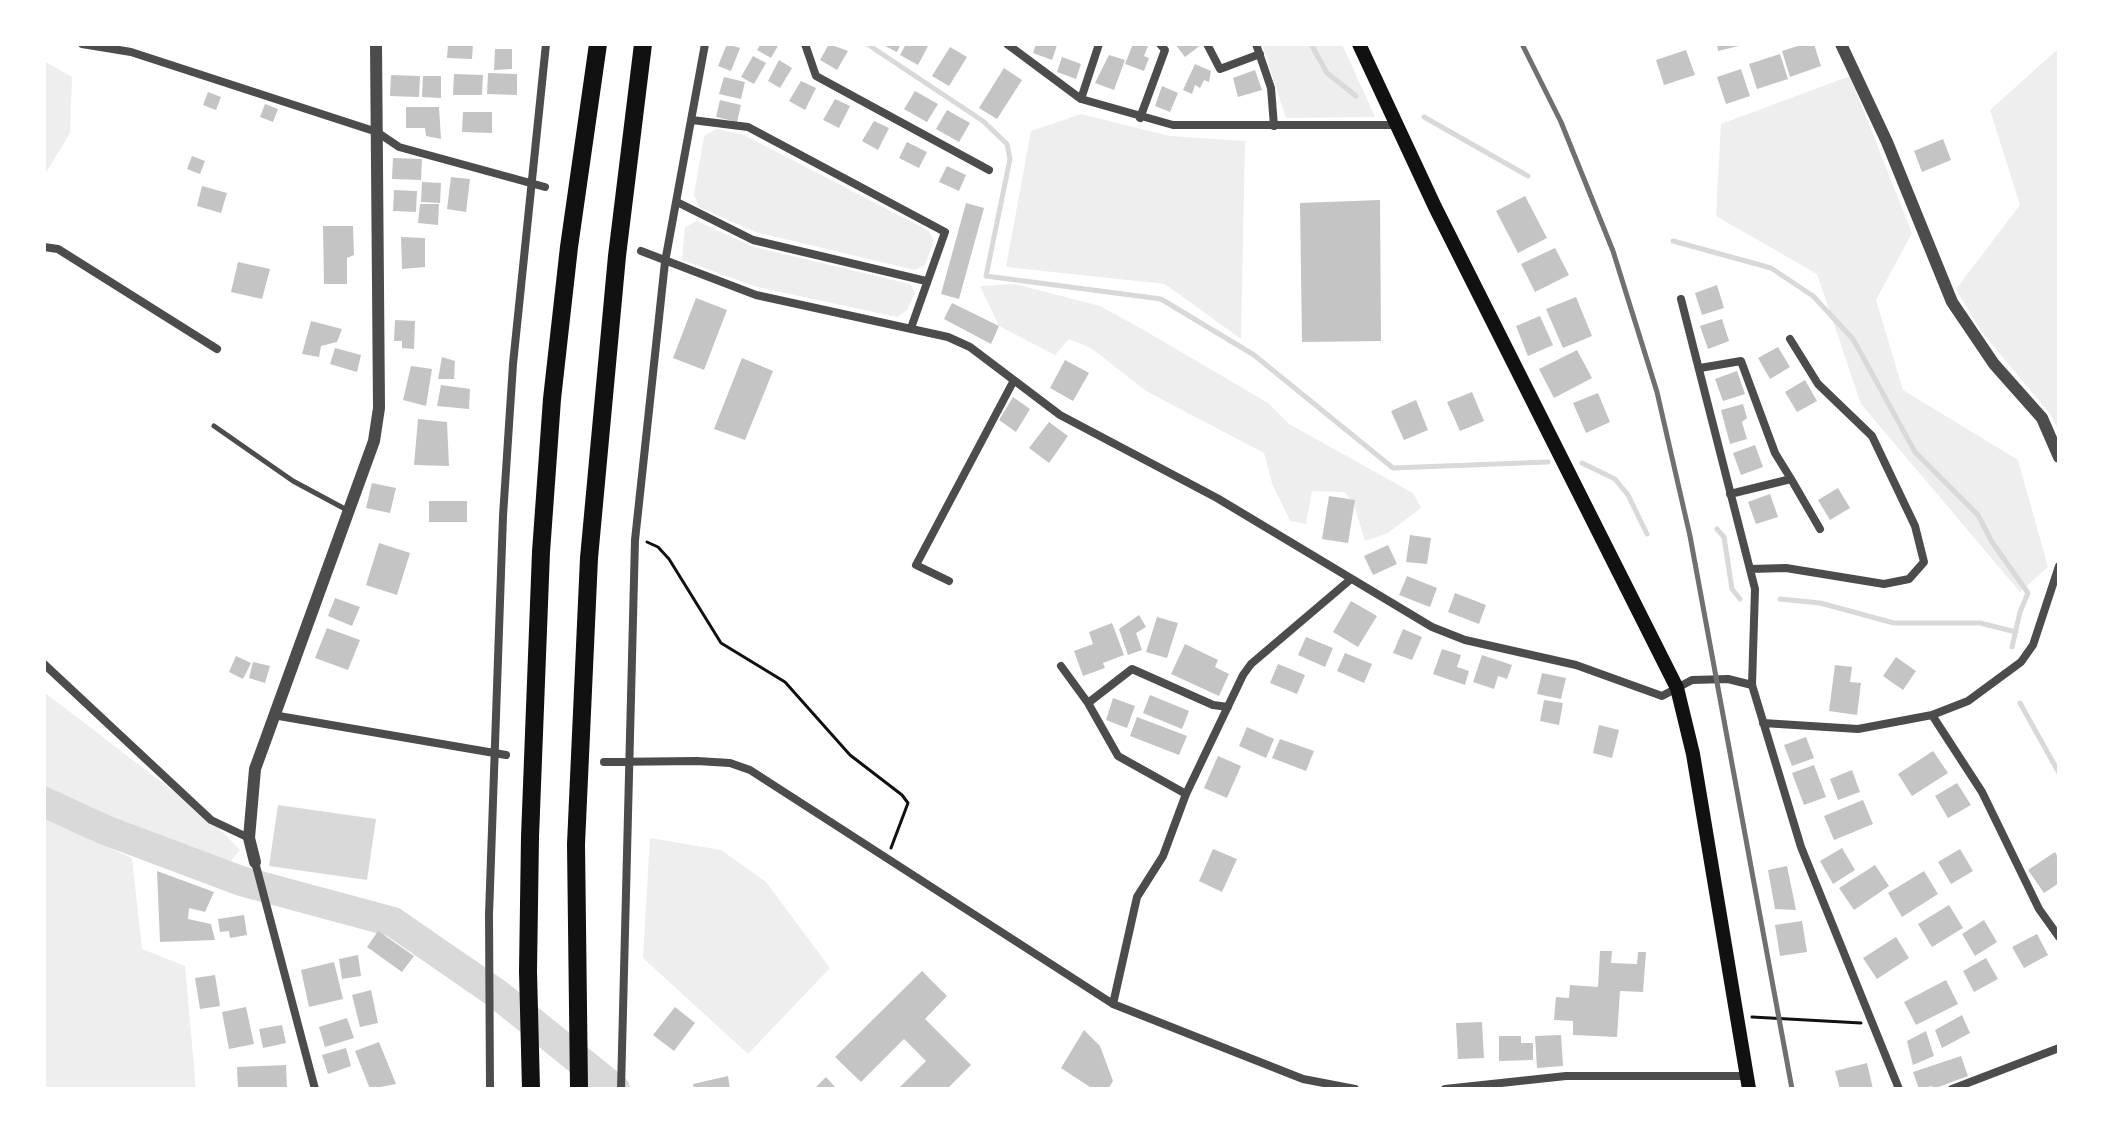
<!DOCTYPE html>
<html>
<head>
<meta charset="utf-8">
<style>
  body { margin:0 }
  #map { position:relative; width:2103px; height:1133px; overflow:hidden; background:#fff; font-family:"Noto Sans",sans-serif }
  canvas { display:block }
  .frame { position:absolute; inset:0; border:46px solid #fff; pointer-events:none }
</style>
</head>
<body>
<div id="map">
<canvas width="2103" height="1133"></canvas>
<div class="frame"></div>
</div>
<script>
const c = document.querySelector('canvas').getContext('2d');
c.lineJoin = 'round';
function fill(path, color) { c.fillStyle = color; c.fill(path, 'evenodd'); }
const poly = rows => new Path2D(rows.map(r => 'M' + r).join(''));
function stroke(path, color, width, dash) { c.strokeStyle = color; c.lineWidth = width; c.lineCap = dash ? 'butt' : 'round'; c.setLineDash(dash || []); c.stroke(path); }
const green = poly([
  [1262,44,1342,44,1375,117,1286,118],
  [2059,48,2059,431,2050,414,1981,331,1956,289,2020,205,1990,110],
  [44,61,72,77,70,133,44,176],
  [1850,76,1912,233,1876,300,1903,390,2018,460,2048,567,2020,592,1861,404,1817,274,1716,216,1721,124],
  [1081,114,1170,136,1245,141,1241,339,1165,284,1006,267,1031,131],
  [716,129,744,135,929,231,934,241,925,265,915,270,755,232,699,207,694,195,704,136],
  [697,221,754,247,910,284,915,293,907,310,897,317,757,287,682,260,685,227],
  [1015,284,1100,306,1142,329,1268,403,1289,424,1413,493,1421,508,1388,533,1365,541,1354,505,1345,492,1312,491,1306,524,1290,521,1272,483,1264,453,1146,391,1091,348,1069,339,1055,355,999,326,980,286],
  [44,692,211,820,240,850,227,866,139,833,44,789],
  [44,818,132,858,142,949,185,966,196,1089,44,1089],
  [650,838,721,850,766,882,830,968,748,1054,643,958]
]);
const water = poly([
  [278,805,376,819,367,880,269,866]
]);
const stream = poly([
  [867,44,983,121,1007,144,1010,159,986,276,1161,299,1254,355,1393,468,1548,462],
  [1311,44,1327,73,1356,96],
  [1424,117,1528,176],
  [1673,241,1771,268,1813,296,1853,339,1915,452,1978,515,1992,542,2028,593,2020,612,2012,647],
  [1582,463,1615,479,1628,495,1647,534],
  [1717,529,1724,537,1732,589,1740,599],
  [1780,599,1820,603,1894,623,1980,623,2016,632],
  [2020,703,2059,773]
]);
const river = poly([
  [44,802,105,830,241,881,393,922,496,993,615,1089]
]);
const building = poly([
  [448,44,473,44,472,59,447,58],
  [727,44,740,48,731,71,718,66],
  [761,44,779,44,771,58,757,50],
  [829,44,848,51,837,70,820,60],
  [881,44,901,44,897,52],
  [906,44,928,46,918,65,900,55],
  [1036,44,1057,45,1052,60,1033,53],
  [1133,44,1148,46,1144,56,1149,58,1144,71,1125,64],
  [1175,44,1202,44,1185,57],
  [1717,44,1743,44,1743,45,1718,51],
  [1804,44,1814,44,1821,66,1790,77,1782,51],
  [950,47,967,57,949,86,932,76],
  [495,49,512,49,512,69,494,70],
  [1686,50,1695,75,1664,85,1656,60],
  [1780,54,1788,79,1757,89,1749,64],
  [1109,55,1125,60,1114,90,1095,83],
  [753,56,766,63,754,84,741,77],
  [1062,57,1081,64,1076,79,1057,72],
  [779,60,792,68,780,88,768,81],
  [1195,64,1211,71,1209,82,1204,80,1200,88,1195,85,1192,94,1183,90],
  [1004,68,1022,80,997,119,979,108],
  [1741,69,1750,96,1726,104,1717,77],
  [1255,70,1262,90,1238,97,1233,78],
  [488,73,517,74,517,95,487,94],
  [454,74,483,75,482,95,453,95],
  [391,75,420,76,419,97,390,96],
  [423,76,441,76,441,98,422,97],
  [724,77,745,82,741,99,719,94],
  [801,81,816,88,805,110,789,101],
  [1162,86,1178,93,1170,112,1155,106],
  [915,91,938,104,927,122,904,109],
  [208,92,221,97,216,110,203,105],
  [835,99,850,106,839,128,823,120],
  [720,100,741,105,737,122,716,117],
  [265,104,278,109,273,122,260,117],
  [406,107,439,107,441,139,426,136,425,128,406,128],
  [947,110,970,123,959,142,936,129],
  [463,112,492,112,492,133,462,132],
  [874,121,889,128,878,150,862,141],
  [1943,139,1951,160,1922,172,1914,151],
  [907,142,927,152,919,168,899,158],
  [192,156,205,161,200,174,187,169],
  [393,158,422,159,421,180,392,179],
  [947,166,966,175,959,191,939,182],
  [451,177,470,179,466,212,447,209],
  [422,182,441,183,440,203,421,202],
  [202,186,227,193,221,213,197,206],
  [394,190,417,191,416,212,393,211],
  [1525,196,1547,238,1518,253,1496,211],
  [1380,200,1381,341,1302,342,1300,203],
  [966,203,984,208,959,299,941,294],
  [420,204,439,204,438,225,418,223],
  [323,226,353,226,354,255,347,258,347,284,324,284],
  [401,237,425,238,425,267,402,269],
  [1555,248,1569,275,1535,292,1521,264],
  [238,262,270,269,262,299,231,292],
  [1717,285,1724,308,1702,315,1695,293],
  [1576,297,1592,336,1563,348,1546,309],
  [696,298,727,310,704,370,673,358],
  [952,303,999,326,991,344,944,319],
  [1540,316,1553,345,1528,356,1516,326],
  [1722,319,1729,341,1708,349,1700,326],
  [395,320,415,321,414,349,402,348,402,341,394,341],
  [311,321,342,329,337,342,321,346,319,357,302,354],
  [1778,347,1790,367,1770,379,1758,358],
  [335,348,361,355,357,372,330,364],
  [1577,350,1592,378,1554,398,1539,369],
  [442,357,455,361,454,379,438,379],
  [742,358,773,371,745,440,714,429],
  [1065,360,1089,373,1073,401,1050,388],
  [411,366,432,369,426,406,403,400],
  [1737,371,1745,394,1723,401,1715,379],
  [1805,380,1817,401,1797,412,1785,392],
  [441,385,470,389,469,409,437,406],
  [1472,392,1484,421,1460,431,1447,402],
  [1598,393,1610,422,1586,433,1573,403],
  [1013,397,1030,409,1016,432,999,420],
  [1416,400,1428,430,1404,440,1391,411],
  [1743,404,1747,418,1742,422,1747,439,1730,444,1721,410],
  [418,419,447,422,449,466,414,465],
  [1049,422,1068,436,1049,463,1029,448],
  [1755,445,1763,467,1741,475,1733,453],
  [372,483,396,488,390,513,366,508],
  [1838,488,1850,508,1830,520,1818,500],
  [1770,494,1778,517,1756,524,1748,502],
  [1329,496,1355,500,1348,543,1322,539],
  [429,501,467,501,467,522,429,522],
  [1410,535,1431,538,1427,564,1406,562],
  [379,543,410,553,397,595,366,585],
  [1388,545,1397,564,1373,575,1364,556],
  [1407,576,1437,588,1430,607,1399,595],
  [1455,593,1486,605,1479,624,1448,612],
  [335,598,360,607,352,626,328,616],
  [1351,601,1377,616,1358,647,1333,632],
  [1139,615,1146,627,1136,633,1142,650,1128,655,1119,629],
  [1157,617,1178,623,1167,658,1146,652],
  [1112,623,1124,655,1103,663,1105,668,1083,676,1074,651,1093,644,1089,632],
  [327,628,360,640,348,670,315,658],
  [1403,629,1422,637,1412,660,1393,653],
  [1306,637,1333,648,1325,667,1298,655],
  [1185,644,1218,660,1215,667,1229,674,1219,696,1171,674],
  [1442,649,1461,655,1457,667,1469,671,1465,685,1433,674],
  [1345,653,1372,664,1364,683,1337,671],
  [1482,655,1512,665,1507,679,1498,676,1494,689,1473,682],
  [236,656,251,663,243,679,229,672],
  [1896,657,1916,671,1903,690,1883,676],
  [253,662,270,666,265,683,249,678],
  [1278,664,1305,675,1297,694,1270,683],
  [1835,665,1852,667,1850,682,1861,683,1857,715,1829,711],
  [1542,673,1566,678,1561,699,1537,694],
  [1150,695,1189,711,1182,729,1143,713],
  [1113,698,1135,706,1127,728,1106,720],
  [1544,700,1563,703,1559,725,1540,721],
  [1137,717,1187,736,1179,755,1130,736],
  [1599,725,1619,730,1612,758,1593,753],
  [1247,727,1274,739,1266,758,1239,746],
  [1806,737,1814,758,1792,766,1784,745],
  [1280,739,1314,751,1306,771,1272,758],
  [1933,751,1948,773,1912,796,1898,774],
  [1218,756,1241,766,1227,798,1204,788],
  [1814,765,1826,797,1804,805,1792,773],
  [1852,770,1860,792,1838,800,1830,779],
  [1957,783,1971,805,1948,818,1935,796],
  [1863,800,1873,824,1834,840,1824,816],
  [1842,848,1855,870,1833,884,1820,861],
  [1213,849,1237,859,1222,892,1199,881],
  [1960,849,1973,871,1951,884,1938,862],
  [2055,852,2059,859,2059,883,2044,893,2028,870],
  [1875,865,1889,886,1854,910,1839,888],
  [1787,866,1796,910,1775,909,1768,870],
  [157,871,214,892,205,912,189,908,188,919,211,924,215,940,160,942],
  [1924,871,1938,894,1902,917,1888,893],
  [1949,905,1963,928,1932,947,1918,924],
  [244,915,247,935,230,938,229,931,220,932,218,919],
  [1984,920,1997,942,1975,956,1962,934],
  [1802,921,1807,952,1780,956,1775,925],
  [378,931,414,956,402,972,367,947],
  [2037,934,2048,955,2024,968,2012,947],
  [1896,937,1909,958,1877,979,1863,958],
  [1600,951,1612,951,1611,963,1637,964,1638,952,1646,952,1643,992,1620,991,1617,1037,1573,1035,1573,1021,1554,1020,1556,997,1569,998,1570,985,1598,987],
  [358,955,361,976,342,979,339,959],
  [1986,958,1998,979,1974,992,1963,971],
  [334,962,343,999,309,1007,301,970],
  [922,971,947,996,925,1019,971,1065,947,1089,898,1089,926,1061,904,1039,861,1082,835,1057],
  [215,975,220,1006,200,1009,195,978],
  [1946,980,1958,1004,1916,1025,1904,1002],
  [371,990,378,1023,360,1027,352,995],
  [246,1007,254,1044,229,1049,222,1012],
  [675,1007,695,1023,674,1051,653,1035],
  [1962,1015,1970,1033,1942,1048,1935,1030],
  [347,1018,354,1038,325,1047,319,1027],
  [1482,1022,1484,1058,1458,1059,1456,1023],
  [282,1025,286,1043,263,1048,259,1029],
  [1084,1030,1100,1046,1113,1081,1108,1089,1093,1089,1061,1068],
  [1926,1031,1934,1056,1913,1065,1907,1041],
  [1561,1035,1563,1066,1537,1068,1535,1036],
  [1499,1036,1521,1036,1521,1043,1533,1043,1533,1060,1499,1061],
  [379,1042,396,1084,370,1089,355,1051],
  [346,1048,351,1066,328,1074,322,1055],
  [1961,1056,1968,1076,1933,1089,1932,1086,1919,1089,1913,1072],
  [1867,1063,1873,1089,1840,1089,1835,1071],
  [286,1065,287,1089,238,1089,237,1067],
  [728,1076,730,1089,694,1089,693,1084],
  [826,1077,837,1089,814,1089]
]);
const path = poly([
  [647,542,658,547,669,559,721,643,785,682,850,755,902,795,908,803,891,848],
  [1752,1017,1861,1023]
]);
const service = poly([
  [214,426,293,481,347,510]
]);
const minor = poly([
  [82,44,131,52,377,132,399,147,545,187],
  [805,44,816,76,989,170],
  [1007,44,1081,99,1173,125,1396,125],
  [1207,44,1220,69,1260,54],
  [1256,44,1271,88,1274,126],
  [1081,99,1099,44],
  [1140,118,1165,50,1160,44],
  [692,120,748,127,945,232,911,328],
  [677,202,753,240,926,281],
  [44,247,58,249,217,349],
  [641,251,756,295,948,337,970,347,1060,415,1217,498,1432,627,1465,640,1576,665,1662,696,1692,680,1728,679,1752,685,1801,847,1899,1089],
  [1681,299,1755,589,1752,685],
  [1700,368,1741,361,1775,453,1791,479,1730,494],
  [1791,479,1820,529],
  [1750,569,1786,568,1884,584,1909,579,1924,562,1915,526,1872,436,1818,384,1790,339],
  [949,581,916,565,1013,382],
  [44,664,211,820,249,838],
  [1061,666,1088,703,1118,756,1186,794],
  [1088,703,1132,669,1213,705,1228,707],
  [273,715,506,755],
  [1932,715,1982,792,2039,909,2059,937],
  [1763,723,1858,729,1932,715,1968,701,2021,662,2033,645,2059,566],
  [604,762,697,761,730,763,750,770,1113,1004,1303,1079,1355,1089],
  [255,862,315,1089],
  [1113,1004,1137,897,1163,856,1186,794,1243,675,1251,664,1351,579],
  [490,1089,489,915,503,516,513,364,546,44],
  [621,1089,635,540,665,262,705,44],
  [1445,1089,1566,1076,1747,1076],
  [1952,1089,2059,1048]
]);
const tertiary = poly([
  [1841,44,1887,142,1952,302,1994,364,2042,418,2059,457],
  [255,862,249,838,255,769,374,441,379,408,376,44]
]);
const secondary = poly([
  [1359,44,1435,207,1677,688,1693,754,1749,1089]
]);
const motorway = poly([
  [531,1089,528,971,530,837,541,552,552,399,569,247,598,44],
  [579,1089,576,844,589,558,617,256,643,44]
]);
const rail = poly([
  [1522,44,1561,122,1613,251,1657,392,1690,536,1792,1089]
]);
fill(green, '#eee');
fill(water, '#d9d9d9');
stroke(stream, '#d9d9d9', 5);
stroke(river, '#d9d9d9', 30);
fill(building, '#c4c4c4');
stroke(path, '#111', 3);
stroke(service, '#4c4c4c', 5);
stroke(minor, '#4c4c4c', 8);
stroke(tertiary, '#4c4c4c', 12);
stroke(secondary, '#111', 14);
stroke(motorway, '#111', 18);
stroke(rail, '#707070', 5);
</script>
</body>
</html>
